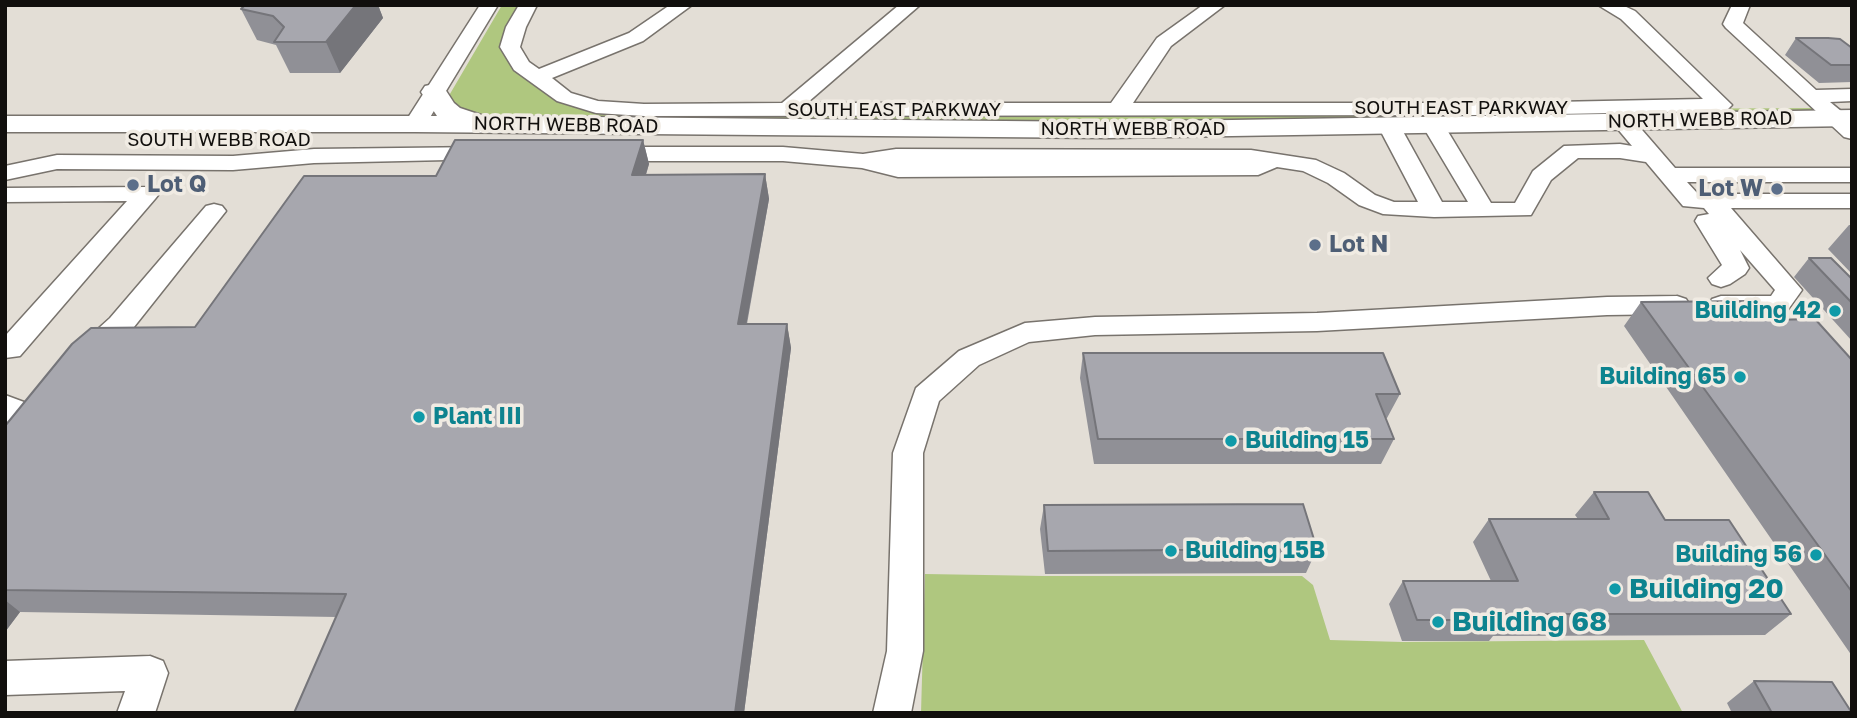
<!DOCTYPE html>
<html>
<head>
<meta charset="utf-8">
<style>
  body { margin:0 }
  #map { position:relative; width:1857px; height:718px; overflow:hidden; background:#e3ded6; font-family:"Golos Text",sans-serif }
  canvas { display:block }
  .frame { position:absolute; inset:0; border:7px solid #110f0d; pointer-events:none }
</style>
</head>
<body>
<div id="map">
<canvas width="1857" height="718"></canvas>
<div class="frame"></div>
</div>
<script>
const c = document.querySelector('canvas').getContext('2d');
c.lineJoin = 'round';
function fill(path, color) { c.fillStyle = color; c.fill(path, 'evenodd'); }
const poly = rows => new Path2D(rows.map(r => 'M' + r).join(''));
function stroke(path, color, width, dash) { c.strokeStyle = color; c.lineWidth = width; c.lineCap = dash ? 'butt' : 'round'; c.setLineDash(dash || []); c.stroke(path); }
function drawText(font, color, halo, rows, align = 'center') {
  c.font = font + ' "Golos Text",sans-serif'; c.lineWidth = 7; c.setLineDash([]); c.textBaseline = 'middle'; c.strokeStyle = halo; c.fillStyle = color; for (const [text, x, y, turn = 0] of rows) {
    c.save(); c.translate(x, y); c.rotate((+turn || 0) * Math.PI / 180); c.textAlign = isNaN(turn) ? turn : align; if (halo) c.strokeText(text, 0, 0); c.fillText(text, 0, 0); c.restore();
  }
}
const green = poly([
  [502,5,522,5,506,37,551,94,651,114,1817,108,1821,112,1342,122,765,122,466,116,447,99],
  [925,574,1045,576,1302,576,1313,585,1330,640,1403,642,1644,640,1683,713,921,713]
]);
const minor = poly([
  [480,5,498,5,423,129,407,129,404,124,480,5],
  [519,5,537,5,526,27,520,47,529,62,539,69,629,33,670,5,692,5,643,41,552,78,571,93,598,101,644,104,782,103,899,5,920,5,807,103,1111,103,1157,38,1203,5,1225,5,1171,46,1133,103,1504,103,1703,99,1621,19,1598,5,1622,5,1635,11,1732,105,1728,109,1721,111,1504,115,644,116,596,113,557,101,514,70,500,47,506,27,519,5],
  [1732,5,1750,5,1743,23,1816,90,1852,89,1852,101,1830,102,1852,120,1852,139,1844,137,1726,28,1723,24,1732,5],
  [1622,115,1630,116,1675,168,1852,168,1852,182,1687,182,1698,194,1852,194,1852,208,1731,208,1802,290,1787,311,1778,314,1721,314,1712,311,1708,305,1712,299,1721,296,1771,296,1775,290,1740,250,1749,268,1745,274,1730,284,1721,287,1712,284,1708,278,1722,265,1695,221,1698,216,1709,214,1704,208,1683,206,1646,162,1620,158,1578,158,1551,180,1531,215,1434,217,1383,214,1359,205,1328,183,1303,171,1277,167,1258,175,898,177,862,168,783,161,608,161,600,159,597,154,600,149,608,147,783,147,863,154,896,149,1251,150,1316,160,1344,173,1375,195,1394,202,1418,202,1378,126,1381,121,1389,119,1397,121,1400,126,1442,202,1468,202,1422,125,1425,120,1433,118,1441,120,1491,203,1515,203,1533,171,1564,146,1620,144,1632,146,1611,121,1614,116,1622,115],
  [484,147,492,149,495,154,492,159,314,163,233,170,57,169,5,180,5,166,57,155,233,156,314,149,484,147],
  [147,187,155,189,159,194,155,199,20,356,5,358,5,336,127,201,5,202,5,188,147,187],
  [214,204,222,206,226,211,130,332,99,360,89,363,79,360,75,353,79,346,110,318,206,206,214,204],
  [1677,296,1686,299,1690,305,1686,311,1677,314,1607,315,1317,331,1095,335,1029,342,979,365,939,401,923,453,923,651,911,713,873,713,887,651,893,453,916,388,959,351,1025,323,1095,317,1317,313,1607,297,1677,296],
  [5,395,32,405,37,413,16,443,5,447,5,395],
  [150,656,163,661,168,673,155,713,117,713,125,691,5,695,5,661,150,656]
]);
const major = poly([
  [434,84,443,86,454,103,460,108,484,116,1108,122,1852,110,1852,126,1108,138,415,132,5,132,5,116,437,116,421,92,425,86,434,84]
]);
const wall = poly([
  [245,5,378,5,383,18,340,73,290,73,276,45,257,40,241,9],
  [1796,38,1852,48,1852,82,1819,83,1785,55],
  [643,140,649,164,646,175,765,174,769,199,747,324,787,324,791,348,744,713,294,713,337,617,20,612,5,632,5,426,195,327,436,176],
  [1849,225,1852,225,1852,274,1828,249],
  [1809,258,1852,279,1852,341,1794,277],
  [1641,302,1771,320,1852,360,1852,656,1624,326],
  [1083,353,1400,394,1387,418,1385,418,1394,439,1381,464,1094,464,1080,378],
  [1594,492,1665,520,1791,614,1765,635,1493,636,1489,641,1402,641,1389,604,1403,581,1491,581,1473,542,1489,519,1578,519,1575,515],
  [1044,505,1317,549,1306,573,1045,574,1040,529],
  [1754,681,1852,713,1732,713,1727,703]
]);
const shadedWall = poly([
  [356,5,378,5,383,18,340,73,326,42],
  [643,140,649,164,638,199,632,175],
  [765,174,769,199,742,348,738,324],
  [787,324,791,348,744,713,735,713],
  [5,600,20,612,5,632]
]);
const building = poly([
  [245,5,356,5,326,42,274,42,284,27,273,16,241,9,245,5],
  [1796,38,1828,38,1840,39,1852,48,1852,65,1831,65,1796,38],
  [455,140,643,140,632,175,765,174,738,324,787,324,735,713,294,713,346,594,5,590,5,426,72,344,91,328,195,327,304,176,436,176,455,140],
  [1809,258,1831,258,1852,279,1852,303,1809,258],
  [1756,301,1771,320,1815,319,1852,360,1852,592,1641,302,1756,301],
  [1083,353,1383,353,1400,394,1376,394,1394,439,1098,439,1083,353],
  [1594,492,1648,492,1665,520,1729,520,1791,614,1504,614,1506,620,1417,620,1403,581,1518,581,1489,519,1609,519,1594,492],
  [1303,504,1317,549,1048,551,1044,505,1303,504],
  [1754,681,1832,682,1852,713,1772,713,1754,681]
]);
const markers = [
  [133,185,7,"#5c6f8a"],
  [1777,189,7,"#5c6f8a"],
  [1315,245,7,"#5c6f8a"],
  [1835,311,7,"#0f9aa8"],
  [1740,377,7,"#0f9aa8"],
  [419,417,7,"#0f9aa8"],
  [1231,441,7,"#0f9aa8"],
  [1171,551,7,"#0f9aa8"],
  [1816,555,7,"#0f9aa8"],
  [1615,589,7,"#0f9aa8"],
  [1438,622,7,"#0f9aa8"]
];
const farStreetnames = [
  ["SOUTH EAST PARKWAY",1461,108],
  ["SOUTH EAST PARKWAY",894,110],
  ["NORTH WEBB ROAD",1700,120,-1],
  ["NORTH WEBB ROAD",566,125,1],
  ["NORTH WEBB ROAD",1133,129],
  ["SOUTH WEBB ROAD",219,140]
];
const serviceNames = [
  ["Lot Q",147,185],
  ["Lot W",1763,189,"right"],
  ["Lot N",1329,245]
];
const cultureNames = [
  ["Building 42",1821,311],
  ["Building 65",1726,377],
  ["Plant III",433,417,"left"],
  ["Building 15",1245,441,"left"],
  ["Building 15B",1185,551,"left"],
  ["Building 56",1802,555]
];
const nearCulturenames = [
  ["Building 20",1629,589],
  ["Building 68",1452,622]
];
fill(green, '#afc77f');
stroke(minor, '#78736d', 3);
stroke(major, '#78736d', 3);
fill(minor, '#fff');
fill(major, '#fff');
fill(wall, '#909096');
fill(shadedWall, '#75757a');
fill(building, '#a7a7ae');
stroke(building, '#75757a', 2);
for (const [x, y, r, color] of markers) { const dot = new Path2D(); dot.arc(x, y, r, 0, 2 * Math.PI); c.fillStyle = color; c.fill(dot); stroke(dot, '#f0ebe3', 2.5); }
drawText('19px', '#110f0d', '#f0ebe3', farStreetnames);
drawText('bold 23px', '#4e5e75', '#f0ebe3', serviceNames, 'left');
drawText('bold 23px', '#0d838f', '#f0ebe3', cultureNames, 'right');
drawText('bold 28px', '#0d838f', '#f0ebe3', nearCulturenames, 'left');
</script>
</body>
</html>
